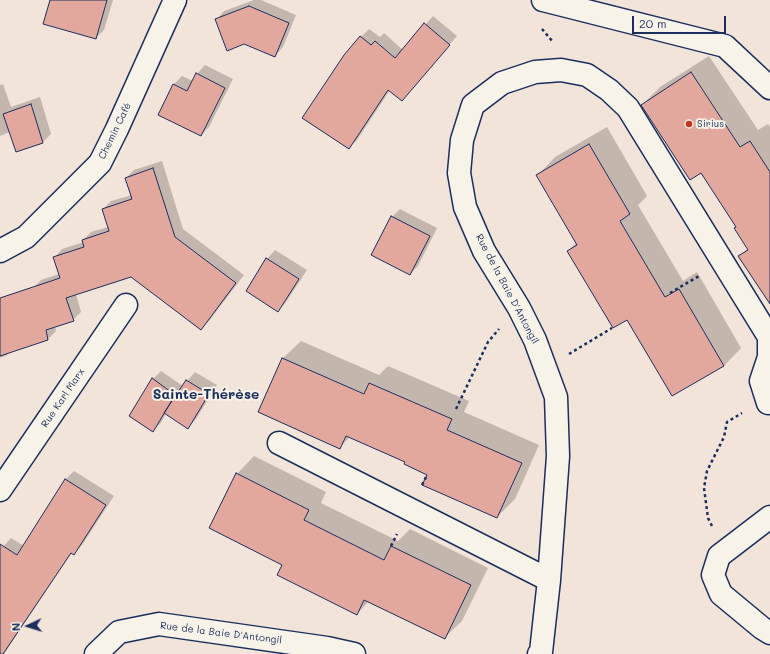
<!DOCTYPE html>
<html>
<head>
<meta charset="utf-8">
<style>
  body { margin:0 }
  #map { position:relative; width:770px; height:654px; overflow:hidden; background:#f3e4d9; font-family:Mali,sans-serif }
  canvas { display:block }
  .north { position:absolute; left:8px; top:606px; width:40px; height:40px; -webkit-text-stroke:3px #f7f3e8; paint-order:stroke; rotate:266deg; font-size:11px; font-weight:700; line-height:16px; text-align:center; color:#1b2f5e }
  .north::after { content:''; display:block; margin:auto; width:14px; height:18px; background:#1b2f5e; clip-path:polygon(50% 0,100% 100%,50% 72%,0 100%) }
  .scale { position:absolute; left:632px; top:16px; width:94px; height:18px; box-sizing:border-box; border:2px solid #1b2f5e; border-top:0; padding-left:5px; font-size:12px; line-height:14px; white-space:nowrap; color:#1b2f5e; -webkit-text-stroke:3px #f7f3e8; paint-order:stroke }
</style>
</head>
<body>
<div id="map">
<canvas width="770" height="654"></canvas>
<div class="north">N</div>
<div class="scale">20 m</div>
</div>
<script>
const c = document.querySelector('canvas').getContext('2d');
c.lineJoin = 'round';
function fill(path, color) { c.fillStyle = color; c.fill(path, 'evenodd'); }
const poly = rows => new Path2D(rows.map(r => 'M' + r).join(''));
function stroke(path, color, width, dash) { c.strokeStyle = color; c.lineWidth = width; c.lineCap = dash ? 'butt' : 'round'; c.setLineDash(dash || []); c.stroke(path); }
function drawText(font, color, halo, rows, align = 'center') {
  c.font = font + ' Mali,sans-serif'; c.lineWidth = 4; c.setLineDash([]); c.textBaseline = 'middle'; c.strokeStyle = halo; c.fillStyle = color; for (const [text, x, y, turn = 0] of rows) {
    c.save(); c.translate(x, y); c.rotate((+turn || 0) * Math.PI / 180); c.textAlign = isNaN(turn) ? turn : align; if (halo) c.strokeText(text, 0, 0); c.fillText(text, 0, 0); c.restore();
  }
}
const shadow = poly([
  [51,0,113,0,104,30,96,38],
  [254,0,261,0,296,15,283,47,275,56,216,20,224,11],
  [433,16,457,36,402,100,390,90,357,140,349,148,361,37,369,29,380,37,384,33,403,50],
  [709,56,758,130,768,124,770,127,770,302,740,256,748,248,735,228,737,226,701,171,642,105,660,87],
  [205,65,233,79,209,127,201,135,160,114,174,84,182,76,193,81,197,74],
  [3,84,11,107,40,97,51,134,43,142,16,151,10,132,0,136,0,85],
  [607,127,647,196,638,205,683,281,697,272,741,348,724,366,627,318,568,251,577,242,538,175,555,157],
  [162,161,183,229,244,275,209,321,200,329,132,276,76,294,81,312,73,320,55,326,56,331,48,339,10,352,6,356,0,358,0,308,33,288,41,280,59,274,54,258,62,249,84,242,83,240,91,232,108,227,103,209,111,201,132,195,126,178,134,170],
  [400,209,437,228,418,266,410,274,392,217],
  [275,250,307,270,286,302,278,311,247,290,267,259],
  [301,341,379,375,388,366,469,401,464,412,539,445,515,499,497,517,406,461,350,437,340,447,260,412,283,358],
  [161,371,183,386,195,372,217,385,196,419,188,428,166,413,161,423,152,431,130,416,153,379],
  [254,456,326,492,321,503,398,541,410,529,488,568,462,621,444,638,369,601,357,614,284,564,237,474],
  [74,471,114,496,82,545,74,554,72,552,4,654,0,654,0,550,11,538,24,546,66,479]
]);
const building = poly([
  [50,0,107,0,96,39,43,24,50,0],
  [249,6,289,23,275,57,244,44,227,51,215,19,249,6],
  [424,23,450,45,402,101,388,90,349,149,302,118,344,55,360,36,371,45,375,41,395,58,424,23],
  [691,72,740,147,750,141,770,172,770,304,738,256,748,250,734,228,736,227,701,173,690,180,641,105,691,72],
  [196,73,225,88,201,136,158,115,173,84,187,91,196,73],
  [31,104,43,143,16,152,3,114,31,104],
  [589,144,630,214,620,221,665,297,679,289,724,366,672,396,627,320,613,328,567,251,577,245,536,175,589,144],
  [153,168,175,237,236,283,201,330,131,277,66,298,74,321,46,330,48,340,0,356,0,298,60,278,53,257,84,247,82,240,109,231,102,209,132,199,125,178,153,168],
  [391,216,430,236,410,275,371,255,391,216],
  [266,258,299,279,278,312,246,291,266,258],
  [282,358,364,394,369,383,452,419,447,430,522,463,497,518,422,485,427,475,404,464,405,462,346,436,340,449,258,412,282,358],
  [152,378,175,395,153,432,129,416,152,378],
  [186,380,209,394,188,429,164,413,186,380],
  [236,473,309,510,304,520,384,560,391,546,471,585,445,639,364,600,357,615,277,575,282,565,209,528,236,473],
  [65,479,106,505,74,555,71,553,3,654,0,654,0,544,17,555,65,479]
]);
const path = poly([
  [542,29,553,42],
  [670,293,699,276],
  [569,354,612,328],
  [456,409,488,342,499,329],
  [422,485,427,475],
  [712,526,708,518,704,488,707,471,724,437,727,422,742,413],
  [391,546,397,534]
]);
const minor = poly([
  [543,0,725,46,770,88],
  [0,251,26,237,100,163,117,129,175,0],
  [279,443,549,580],
  [0,490,126,305],
  [770,517,719,556,713,575,721,594,762,628,770,633],
  [96,654,119,632,159,624,327,648,354,654],
  [539,654,541,652,549,580,558,456,556,397,535,340,519,308,484,251,465,207,459,173,462,140,473,105,502,83,535,72,561,70,587,75,609,90,628,108,769,337,769,357,761,381,768,403]
]);
const markers = [
  [689,124,4,"#c8321e"]
];
const poiNames = [
  ["Sirius",697,124]
];
const streetNames = [
  ["Chemin Café",115,131,-64],
  ["Rue de la Baie D'Antongil",507,289,62],
  ["Rue Karl Marx",63,398,-56],
  ["Rue de la Baie D'Antongil",221,633,7]
];
const districtNames = [
  ["Sainte-Thérèse",206,395]
];
fill(shadow, '#0003');
fill(building, '#e2a89e');
stroke(building, '#1b2f5e', 1);
stroke(minor, '#1b2f5e', 25);
stroke(path, '#1b2f5e', 2.5, [3, 3]);
stroke(minor, '#f7f3e8', 22);
for (const [x, y, r, color] of markers) { const dot = new Path2D(); dot.arc(x, y, r, 0, 2 * Math.PI); c.fillStyle = color; c.fill(dot); stroke(dot, '#f7f3e8', 1.5); }
drawText('10px', '#1b2f5e', '#f7f3e8', poiNames, 'left');
drawText('10px', '#1b2f5e', '#f7f3e8', streetNames);
drawText('bold 14px', '#1b2f5e', '#f7f3e8', districtNames);
</script>
</body>
</html>
